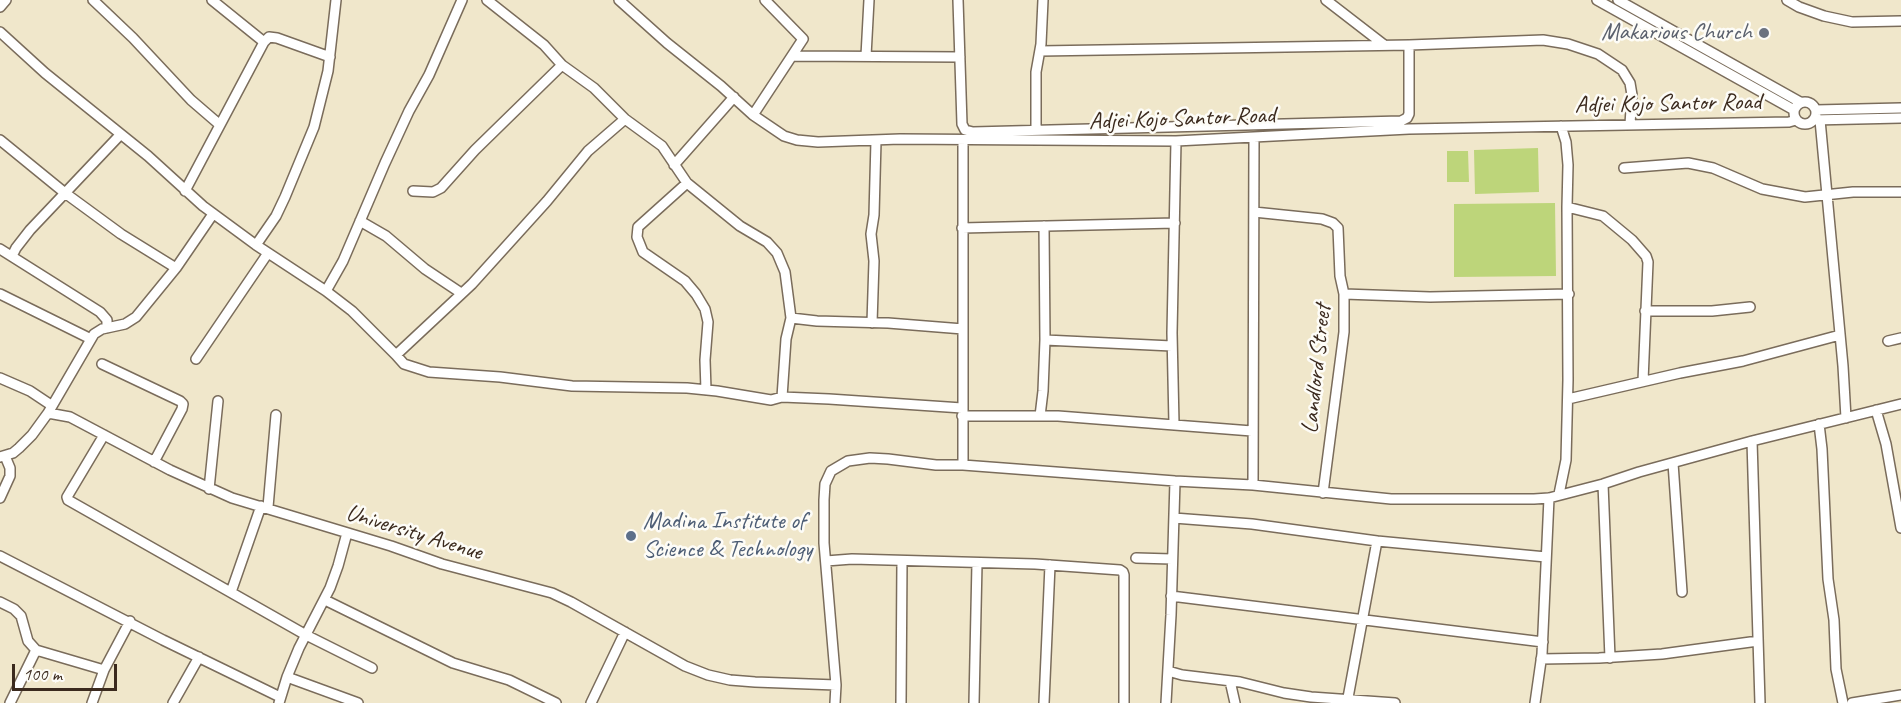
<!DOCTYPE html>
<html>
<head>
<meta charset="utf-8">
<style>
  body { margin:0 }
  #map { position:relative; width:1901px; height:703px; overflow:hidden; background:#f0e7cb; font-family:Caveat,sans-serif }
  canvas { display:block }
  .scale { position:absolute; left:12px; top:664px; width:105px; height:27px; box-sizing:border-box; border:3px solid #3b2a1e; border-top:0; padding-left:8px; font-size:18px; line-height:21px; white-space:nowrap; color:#3b2a1e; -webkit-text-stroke:4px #fdfcf7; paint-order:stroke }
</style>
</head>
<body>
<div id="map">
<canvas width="1901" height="703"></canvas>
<div class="scale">100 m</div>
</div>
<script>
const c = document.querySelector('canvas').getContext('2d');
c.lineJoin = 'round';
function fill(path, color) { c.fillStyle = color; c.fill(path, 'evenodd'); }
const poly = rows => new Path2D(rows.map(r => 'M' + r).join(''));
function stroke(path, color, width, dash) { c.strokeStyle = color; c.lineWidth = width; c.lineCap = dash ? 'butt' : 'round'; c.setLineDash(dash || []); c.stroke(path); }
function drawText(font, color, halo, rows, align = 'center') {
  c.font = font + ' Caveat,sans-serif'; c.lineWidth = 5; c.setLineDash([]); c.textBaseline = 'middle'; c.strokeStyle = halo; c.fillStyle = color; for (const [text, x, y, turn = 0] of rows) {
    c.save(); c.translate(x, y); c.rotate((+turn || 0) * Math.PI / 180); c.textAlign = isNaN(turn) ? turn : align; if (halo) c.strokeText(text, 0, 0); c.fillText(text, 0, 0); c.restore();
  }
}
const green = poly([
  [1538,148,1539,192,1475,194,1474,150],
  [1447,151,1468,151,1469,182,1447,182],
  [1555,203,1556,276,1454,277,1454,204]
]);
const minor = poly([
  [93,0,133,38,191,100,220,125],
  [212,0,264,42],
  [336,0,328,71,314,127,285,197,276,216,256,245,326,291,352,311,396,355,472,284,547,201,588,151,625,119],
  [487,0,544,45,562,65,594,88,625,119,662,146,687,183,740,226,767,242,777,253,785,272,791,318,817,321,888,323,963,329],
  [619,0,667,43,721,86,753,115,784,136,797,140,818,142,900,139,1176,141,1409,129,1789,122,1796,120],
  [958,0,962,124,965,130,973,132,1401,121,1407,118,1409,114,1409,45],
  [1326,0,1383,44],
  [1597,0,1794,110],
  [1618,0,1800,102],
  [1787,0,1799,7,1824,16,1852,22,1901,21],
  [0,7,6,0],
  [0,32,45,73,148,156,203,206,256,245],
  [1040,51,1409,45,1543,40,1568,44,1598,54,1622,70,1630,83,1632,95,1630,124],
  [793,56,960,57],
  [866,56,869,0],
  '1794 113a11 11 0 1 1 22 0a11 11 0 1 1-22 0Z',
  [1816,110,1901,108],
  [753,115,803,39,765,0],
  [1813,120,1901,118],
  [1820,120,1843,366,1846,418],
  [1036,130,1036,72,1041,44,1043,0],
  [0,140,65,193,121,234,176,268],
  [674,165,734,97],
  [1624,168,1688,163,1713,168,1762,189,1805,197,1853,192,1901,192],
  [687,183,638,227,637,237,643,252,685,281,696,294,705,309,708,322,705,360,706,390],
  [185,191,264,42,269,37,277,38,330,57],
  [413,191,433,192,441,188,475,150,562,65],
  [1567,207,1603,216,1632,240,1646,256,1648,262,1643,381],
  [1254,212,1322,219,1333,223,1338,228,1340,276,1344,294,1344,332,1323,493],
  [360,221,386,236,425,269,461,293],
  [962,228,1175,223],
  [0,249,100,312,107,320,107,328],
  [12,256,16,248,30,230,120,135],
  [326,291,343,261,385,163,409,111,429,75,462,0],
  [0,294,91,339],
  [1344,294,1430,297,1569,294],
  [1645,311,1712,311,1750,307],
  [872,323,874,261,871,234,874,215,876,141],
  [1045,340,1172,346],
  [1888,341,1901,338],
  [396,355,404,364,429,372,500,377,572,386,687,388,717,391,771,400,782,397,829,399,962,408],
  [196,359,268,253],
  [102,364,180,401,183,404,182,409,154,462],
  [0,378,30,391,51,405],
  [782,397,786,339,791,318],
  [1568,399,1680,373,1743,361,1840,335],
  [1876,410,1886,444,1901,528],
  [48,413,94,334,102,329,125,324,136,317,176,268,213,214],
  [962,416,1058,416,1252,431],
  [1040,416,1043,391,1045,340,1044,226],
  [1174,424,1172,333,1176,141],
  [1819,424,1822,449,1828,579,1834,620,1836,669,1843,703],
  [104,435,67,497,68,500,306,635,372,668],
  [1752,441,1760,703],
  [0,457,13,453,19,448,32,435,48,413,70,417,170,470,232,498,391,546,442,564,552,593,571,602,685,666,708,675,730,680,755,682,836,685],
  [1673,463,1682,592],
  [963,465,963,140],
  [1603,484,1610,658],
  [1253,485,1254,137],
  [209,489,218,401],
  [1559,494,1566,460,1568,380,1567,207,1568,165,1566,142,1561,126],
  [0,498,10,476,10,468,5,456],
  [268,507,276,415],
  [1174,518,1252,524,1377,541,1546,557],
  [0,556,163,640,280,697],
  [1136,558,1172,559],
  [826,561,852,559,1035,564,1120,570,1123,572,1124,575,1124,703],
  [231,592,261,506],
  [1171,596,1543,642],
  [325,600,453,663,509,680,556,703],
  [0,602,14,609,21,616,28,641,36,650,104,670],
  [1541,659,1599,658,1662,654,1758,641],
  [1168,671,1182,675,1240,682,1284,693,1311,697,1395,703],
  [287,677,358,703],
  [1230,681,1235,703],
  [10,703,36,650],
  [92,703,104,670,130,621],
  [173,703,199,657],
  [279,703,287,677,299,648,330,588,338,566,347,533],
  [591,703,625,632],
  [835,703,836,685,824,543,824,500,825,484,831,471,848,461,870,458,888,459,936,465,963,465,1175,481,1253,485,1391,499,1534,499,1549,498,1603,484,1639,472,1752,441,1901,404],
  [901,703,902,561],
  [974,703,977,563],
  [1044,703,1050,565],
  [1166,703,1171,615,1175,481],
  [1347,703,1377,541],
  [1535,703,1542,654,1549,498],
  [1852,703,1901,695]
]);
const markers = [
  [1764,33,6,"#6b7280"],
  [631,536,6,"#5c6f8a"]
];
const worshipNames = [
  ["Makarious Church",1752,33]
];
const streetNames = [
  ["Adjei Kojo Santor Road",1668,104,-1],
  ["Adjei Kojo Santor Road",1182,119,-2],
  ["Landlord Street",1317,369,-84],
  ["University Avenue",414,533,17]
];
const serviceNames = [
  ["Madina Institute of",643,522],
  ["Science & Technology",643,550]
];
fill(green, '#bdd57a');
stroke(minor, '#7a6c5b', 12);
stroke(minor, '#fff', 9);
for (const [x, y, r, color] of markers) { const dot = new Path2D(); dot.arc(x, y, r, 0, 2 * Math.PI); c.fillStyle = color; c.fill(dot); stroke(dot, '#fdfcf7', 2); }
drawText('24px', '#5b616d', '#fdfcf7', worshipNames, 'right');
drawText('24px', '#3b2a1e', '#fdfcf7', streetNames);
drawText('24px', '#4e5e75', '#fdfcf7', serviceNames, 'left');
</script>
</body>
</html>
